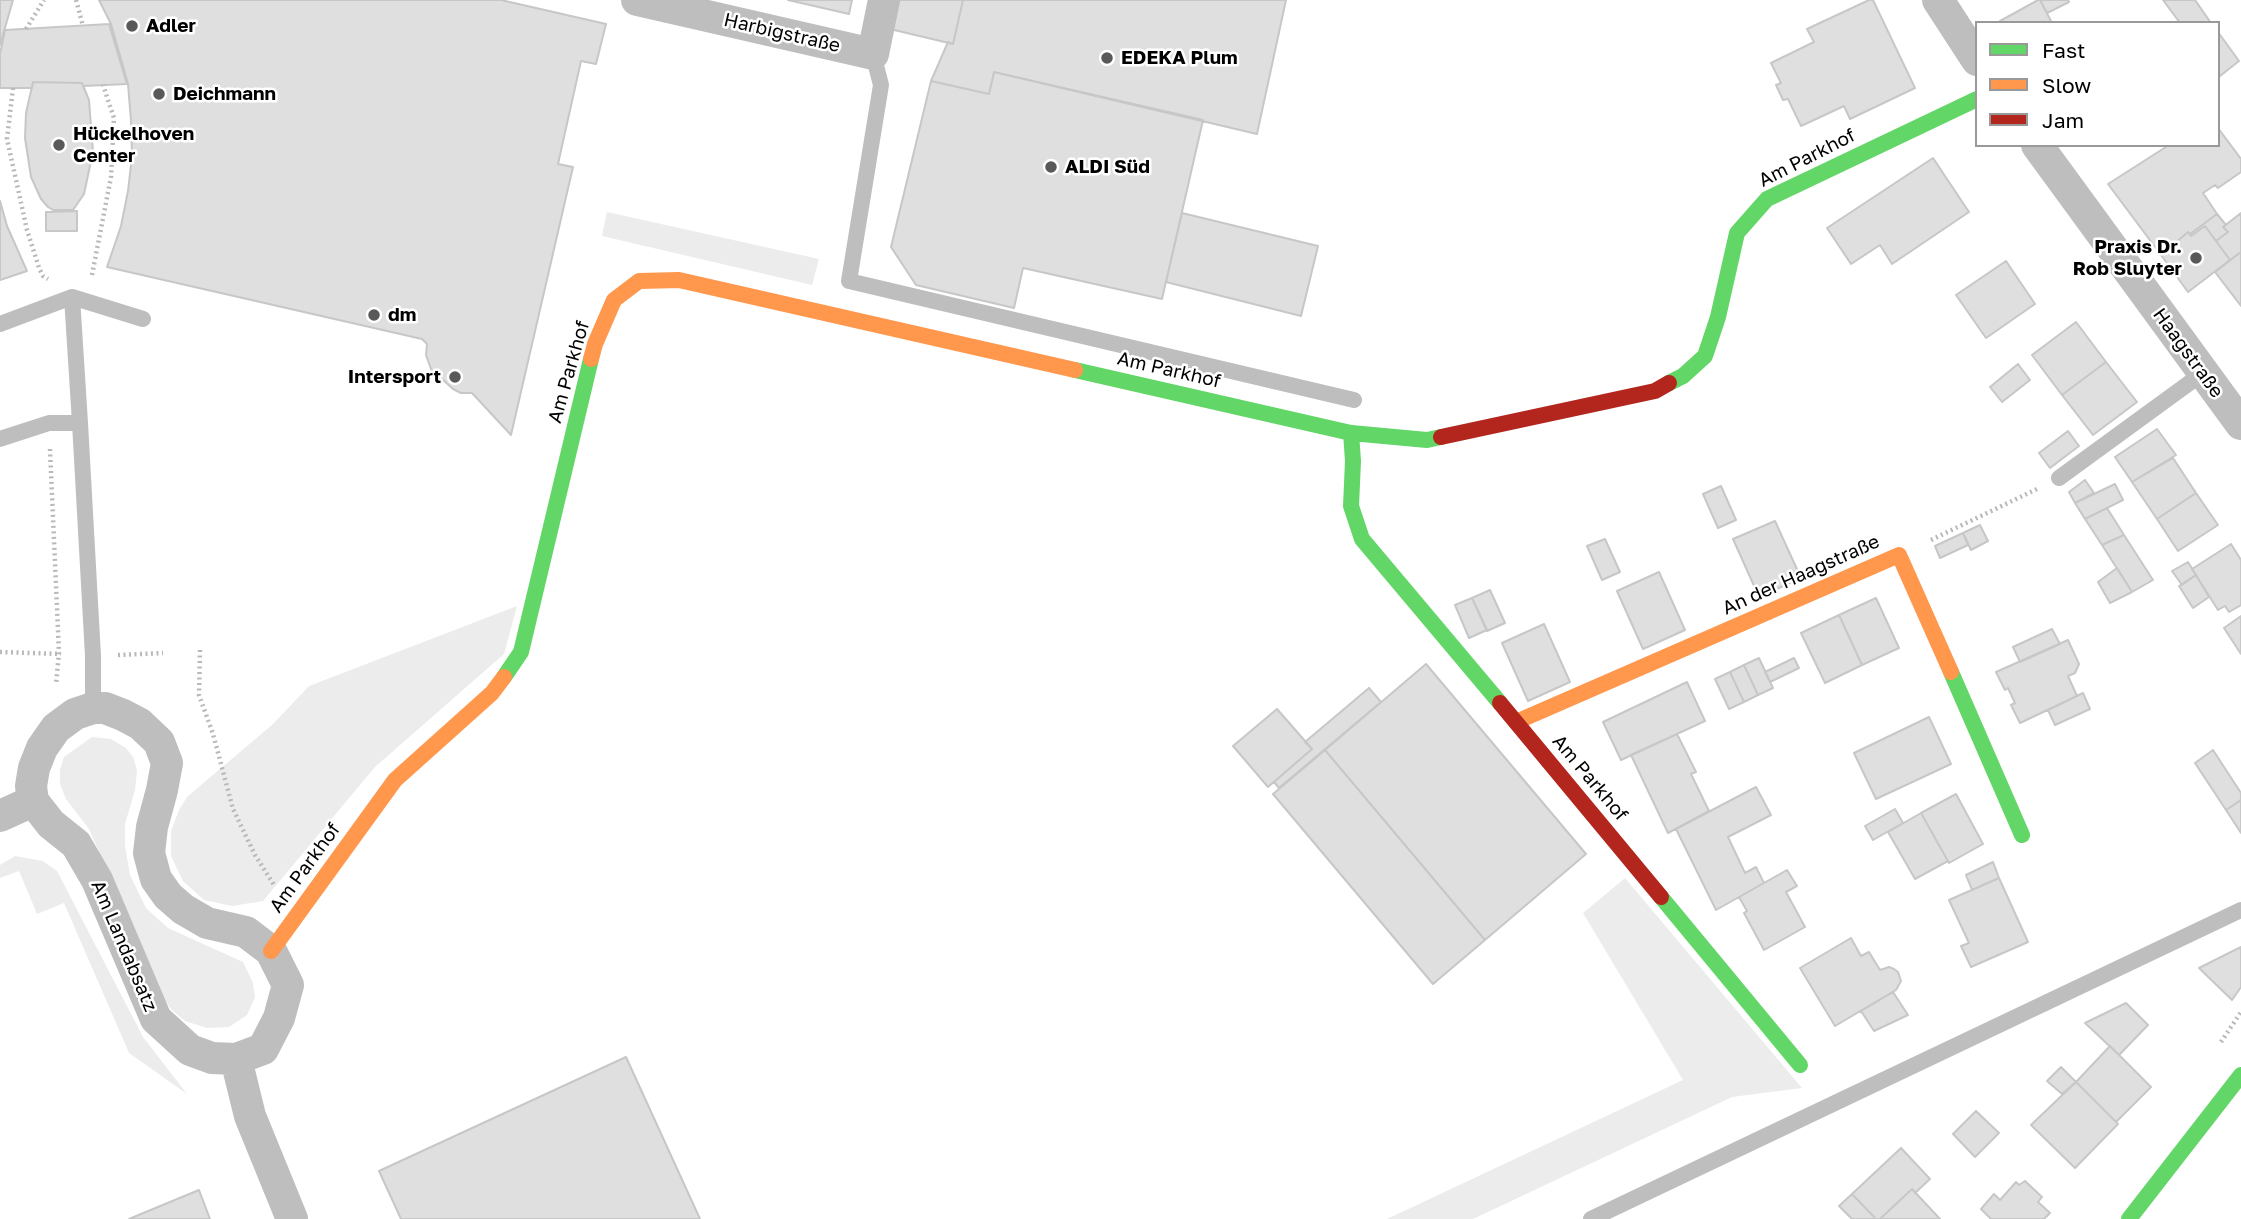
<!DOCTYPE html>
<html>
<head>
<meta charset="utf-8">
<style>
  body { margin:0 }
  #map { position:relative; width:2241px; height:1219px; overflow:hidden; background:#fff; font-family:"Golos Text",sans-serif }
  canvas { display:block }
  .legend { position:absolute; left:1975px; top:21px; width:245px; height:126px; box-sizing:border-box; background:#fff; border:2px solid #999; margin:0; padding:9px 12px; list-style:none; font-size:21px; color:#000 }
  .legend li { display:flex; align-items:center; gap:14px; height:35px }
  .legend b { width:35px; border:2px solid #999 }
</style>
</head>
<body>
<div id="map">
<canvas width="2241" height="1219"></canvas>
<ul class="legend">
<li><b style="height:9px;background:#63d668"></b>Fast</li>
<li><b style="height:9px;background:#ff974d"></b>Slow</li>
<li><b style="height:9px;background:#b3261e"></b>Jam</li>
</ul>
</div>
<script>
const c = document.querySelector('canvas').getContext('2d');
c.lineJoin = 'round';
function fill(path, color) { c.fillStyle = color; c.fill(path, 'evenodd'); }
const poly = rows => new Path2D(rows.map(r => 'M' + r).join(''));
function stroke(path, color, width, dash) { c.strokeStyle = color; c.lineWidth = width; c.lineCap = dash ? 'butt' : 'round'; c.setLineDash(dash || []); c.stroke(path); }
function drawText(font, color, halo, rows, align = 'center') {
  c.font = font + ' "Golos Text",sans-serif'; c.lineWidth = 5; c.setLineDash([]); c.textBaseline = 'middle'; c.strokeStyle = halo; c.fillStyle = color; for (const [text, x, y, turn = 0] of rows) {
    c.save(); c.translate(x, y); c.rotate((+turn || 0) * Math.PI / 180); c.textAlign = isNaN(turn) ? turn : align; if (halo) c.strokeText(text, 0, 0); c.fillText(text, 0, 0); c.restore();
  }
}
const green = poly([
  [607,212,819,259,812,285,602,236],
  [517,606,504,654,375,767,263,901,232,906,204,900,183,881,171,856,171,831,179,810,187,797,273,724,309,686],
  [92,737,111,739,126,748,133,757,137,770,135,790,125,824,125,845,130,875,146,908,168,928,243,962,253,983,255,997,247,1015,229,1027,207,1028,185,1021,172,1010,161,995,89,829,66,799,60,784,60,770,64,757],
  [15,856,43,861,57,871,143,1037,187,1094,129,1053,64,903,37,914,19,871,0,878,0,865],
  [1625,878,1802,1088,1732,1097,1473,1219,1387,1219,1683,1080,1583,913]
]);
const building = poly([
  [0,0,13,0,0,45,0,0],
  [99,0,501,0,606,24,596,64,581,61,558,164,573,167,511,435,472,393,461,393,453,389,431,369,426,355,427,344,422,339,107,267,121,226,128,191,132,156,131,121,128,84,111,24,99,0],
  [788,0,852,0,849,14,788,0],
  [897,0,963,0,953,44,890,29,897,0],
  [963,0,1286,0,1257,134,994,72,989,94,931,81,948,42,953,44,963,0],
  [1869,0,1873,0,1915,88,1850,119,1844,106,1801,126,1788,99,1783,100,1776,85,1781,83,1771,63,1814,42,1807,29,1869,0],
  [2038,0,2040,0,2052,23,2001,23,2000,21,2038,0],
  [2040,0,2068,0,2069,2,2047,13,2040,0],
  [2163,0,2195,0,2211,23,2180,23,2163,0],
  [109,24,127,84,83,86,82,83,33,82,32,88,0,88,0,54,5,30,109,24],
  [2218,32,2239,61,2220,76,2218,74,2218,32],
  [994,72,1203,120,1162,299,1023,268,1014,308,916,285,891,247,931,81,989,94,994,72],
  [33,82,82,83,89,100,93,152,84,194,73,210,53,210,48,207,41,199,31,177,25,138,26,113,33,82],
  [2218,128,2241,159,2241,172,2218,188,2215,185,2203,193,2217,214,2190,234,2188,232,2161,255,2108,184,2169,145,2218,145,2218,128],
  [1933,158,1969,212,1892,264,1880,245,1851,264,1827,228,1933,158],
  [0,201,7,226,27,271,0,280,0,201],
  [77,211,77,231,46,231,46,212,77,211],
  [1182,213,1318,246,1301,316,1166,282,1182,213],
  [2241,213,2241,252,2230,260,2216,241,2228,232,2223,227,2241,213],
  [2217,214,2226,225,2223,227,2228,232,2216,241,2205,226,2191,236,2190,234,2217,214],
  [2205,226,2230,260,2188,292,2161,255,2188,232,2191,236,2205,226],
  [2241,252,2241,306,2215,272,2241,252],
  [2006,261,2035,304,1986,338,1956,295,2006,261],
  [2076,322,2106,362,2062,395,2032,355,2076,322],
  [2106,362,2137,402,2093,435,2062,395,2106,362],
  [2018,364,2030,380,2002,402,1990,387,2018,364],
  [2157,429,2176,455,2132,482,2115,457,2157,429],
  [2068,431,2079,446,2050,468,2039,453,2068,431],
  [2173,458,2196,493,2157,519,2132,482,2173,458],
  [2085,480,2094,493,2075,503,2069,492,2085,480],
  [2115,484,2123,500,2085,519,2075,503,2115,484],
  [1721,486,1736,520,1718,528,1703,494,1721,486],
  [2196,493,2218,525,2178,551,2157,519,2196,493],
  [2107,508,2124,535,2102,545,2085,519,2107,508],
  [1775,521,1801,578,1759,597,1733,539,1775,521],
  [1980,525,1988,541,1971,550,1963,533,1980,525],
  [1963,533,1968,545,1940,558,1935,546,1963,533],
  [2124,535,2153,580,2132,592,2102,545,2124,535],
  [1605,539,1620,572,1602,580,1587,546,1605,539],
  [2231,544,2241,560,2241,605,2229,612,2225,606,2218,610,2192,569,2231,544],
  [2188,562,2196,575,2182,585,2172,571,2188,562],
  [2117,568,2132,592,2110,603,2098,582,2117,568],
  [1659,572,1685,630,1643,649,1617,591,1659,572],
  [2196,575,2209,597,2193,608,2179,586,2196,575],
  [1490,590,1505,623,1487,631,1472,598,1490,590],
  [1472,598,1487,630,1469,638,1455,605,1472,598],
  [1876,598,1899,648,1862,665,1839,615,1876,598],
  [1839,615,1862,665,1825,683,1801,633,1839,615],
  [2241,616,2241,654,2224,628,2241,616],
  [1544,624,1570,682,1528,701,1502,643,1544,624],
  [2052,629,2060,644,2020,662,2013,647,2052,629],
  [2068,640,2079,664,2075,673,2068,676,2077,696,2020,723,2011,705,2015,703,2008,688,2005,690,1996,672,2068,640],
  [1759,658,1773,688,1758,695,1744,665,1759,658],
  [1794,658,1799,668,1770,682,1765,672,1794,658],
  [1426,664,1586,854,1485,940,1325,750,1426,664],
  [1744,665,1758,695,1744,702,1730,672,1744,665],
  [1730,672,1744,702,1729,709,1715,679,1730,672],
  [1687,682,1705,721,1621,760,1603,722,1687,682],
  [1369,688,1381,702,1279,788,1274,782,1312,749,1305,742,1369,688],
  [2083,693,2090,709,2055,725,2048,710,2083,693],
  [1277,709,1312,749,1268,787,1233,746,1277,709],
  [1929,717,1951,764,1876,799,1854,753,1929,717],
  [1677,734,1696,772,1691,774,1709,811,1668,833,1631,755,1677,734],
  [1325,750,1485,940,1433,984,1273,794,1325,750],
  [2213,750,2241,793,2241,800,2226,810,2195,763,2213,750],
  [1756,787,1771,815,1728,837,1745,873,1756,867,1764,883,1716,910,1676,829,1756,787],
  [1956,794,1983,844,1949,863,1921,813,1956,794],
  [2241,800,2241,833,2226,810,2241,800],
  [1895,809,1903,823,1873,840,1865,826,1895,809],
  [1921,813,1949,863,1948,861,1915,879,1888,832,1921,813],
  [1993,862,1999,878,1972,890,1966,875,1993,862],
  [1787,870,1797,886,1786,892,1805,927,1764,950,1744,913,1747,911,1739,897,1787,870],
  [1999,878,2028,942,1971,967,1961,946,1969,943,1949,900,1999,878],
  [1851,938,1861,956,1869,952,1880,970,1889,967,1894,969,1898,972,1901,981,1896,990,1835,1026,1800,968,1851,938],
  [2241,947,2241,987,2232,1000,2199,968,2241,947],
  [1893,992,1908,1015,1874,1031,1861,1011,1893,992],
  [2126,1003,2148,1025,2119,1055,2085,1023,2126,1003],
  [2110,1046,2151,1087,2116,1122,2076,1082,2110,1046],
  [626,1057,700,1219,401,1219,379,1171,626,1057],
  [2061,1067,2076,1082,2062,1094,2047,1081,2061,1067],
  [2076,1082,2118,1124,2075,1168,2031,1125,2076,1082],
  [1976,1111,1999,1133,1975,1157,1953,1134,1976,1111],
  [1901,1148,1930,1179,1915,1193,1912,1189,1880,1219,1876,1219,1852,1194,1901,1148],
  [2025,1181,2042,1197,2038,1202,2050,1213,2044,1219,1991,1219,1981,1209,1994,1194,2000,1200,2016,1182,2019,1185,2025,1181],
  [1912,1189,1940,1219,1880,1219,1912,1189],
  [199,1190,210,1219,129,1219,199,1190],
  [1852,1194,1876,1219,1852,1219,1839,1206,1852,1194]
]);
const path = poly([
  [76,0,83,26],
  [26,29,44,0],
  [13,88,7,139,27,230,39,268,43,276,48,279],
  [92,275,111,177,114,118,103,85],
  [50,449,59,653,56,684],
  [1931,540,2037,489],
  [200,650,199,695,213,734,233,809,255,855,274,885],
  [0,652,61,654],
  [118,655,163,653],
  [2221,1042,2241,1012]
]);
const lane = poly([
  [873,54,881,85,849,281,1354,400],
  [72,297,143,319],
  [0,324,72,297,80,423],
  [0,439,49,423,80,423,93,656,93,708],
  [2059,478,2203,373],
  [1591,1219,2241,910]
]);
const street = poly([
  [637,0,873,54,884,0],
  [1938,0,1977,60],
  [2037,145,2241,424],
  [93,708,105,708,123,715,140,724,159,742,167,763,162,790,152,827,149,853,156,879,168,896,183,909,207,923,246,932,271,951,288,985,279,1018,263,1049,236,1059,212,1058,190,1050,156,1019,97,880,76,844,51,824,33,801,31,786,34,768,42,748,56,728,75,714,93,708],
  [0,816,33,801],
  [236,1059,250,1116,292,1219]
]);
const fast = poly([
  [1075,370,1351,433,1427,440,1441,437],
  [1669,383,1683,376,1705,356,1718,317,1737,233,1767,199,1977,99],
  [1351,433,1353,461,1351,506,1362,539,1500,703],
  [1951,672,2022,835],
  [504,677,521,652,591,359],
  [1661,897,1800,1065],
  [2129,1219,2241,1075]
]);
const slow = poly([
  [591,359,595,344,614,300,639,281,679,280,1075,370],
  [1516,722,1899,555,1951,672],
  [271,951,395,780,492,693,504,677]
]);
const jam = poly([
  [1441,437,1655,391,1669,383],
  [1500,703,1661,897]
]);
const markers = [
  [132,26,7,"#595959"],
  [1107,58,7,"#595959"],
  [159,94,7,"#595959"],
  [59,145,7,"#595959"],
  [1051,167,7,"#595959"],
  [2196,258,7,"#595959"],
  [374,315,7,"#595959"],
  [455,377,7,"#595959"]
];
const poiNames = [
  ["Adler",146,26],
  ["EDEKA Plum",1121,58],
  ["Deichmann",173,94],
  ["Hückelhoven",73,134],
  ["Center",73,156],
  ["ALDI Süd",1065,167],
  ["Praxis Dr.",2182,247,"right"],
  ["Rob Sluyter",2182,269,"right"],
  ["dm",388,315],
  ["Intersport",441,377,"right"]
];
const streetNames = [
  ["Harbigstraße",782,33,13],
  ["Am Parkhof",1807,158,-27],
  ["Haagstraße",2188,353,54],
  ["Am Parkhof",1169,370,13],
  ["Am Parkhof",569,372,-74],
  ["An der Haagstraße",1801,575,-24],
  ["Am Parkhof",1590,778,50],
  ["Am Parkhof",305,868,-54],
  ["Am Landabsatz",124,946,67]
];
fill(green, '#ececec');
fill(building, '#dfdfdf');
stroke(building, '#c7c7c7', 2);
stroke(path, '#b9b9b9', 4.5, [2, 3.5]);
stroke(lane, '#bebebe', 16);
stroke(street, '#bebebe', 32);
stroke(fast, '#63d668', 16);
stroke(slow, '#ff974d', 16);
stroke(jam, '#b3261e', 16);
for (const [x, y, r, color] of markers) { const dot = new Path2D(); dot.arc(x, y, r, 0, 2 * Math.PI); c.fillStyle = color; c.fill(dot); stroke(dot, '#fff', 2.5); }
drawText('bold 19px', '#000', '#fff', poiNames, 'left');
drawText('19px', '#000', '#fff', streetNames);
</script>
</body>
</html>
